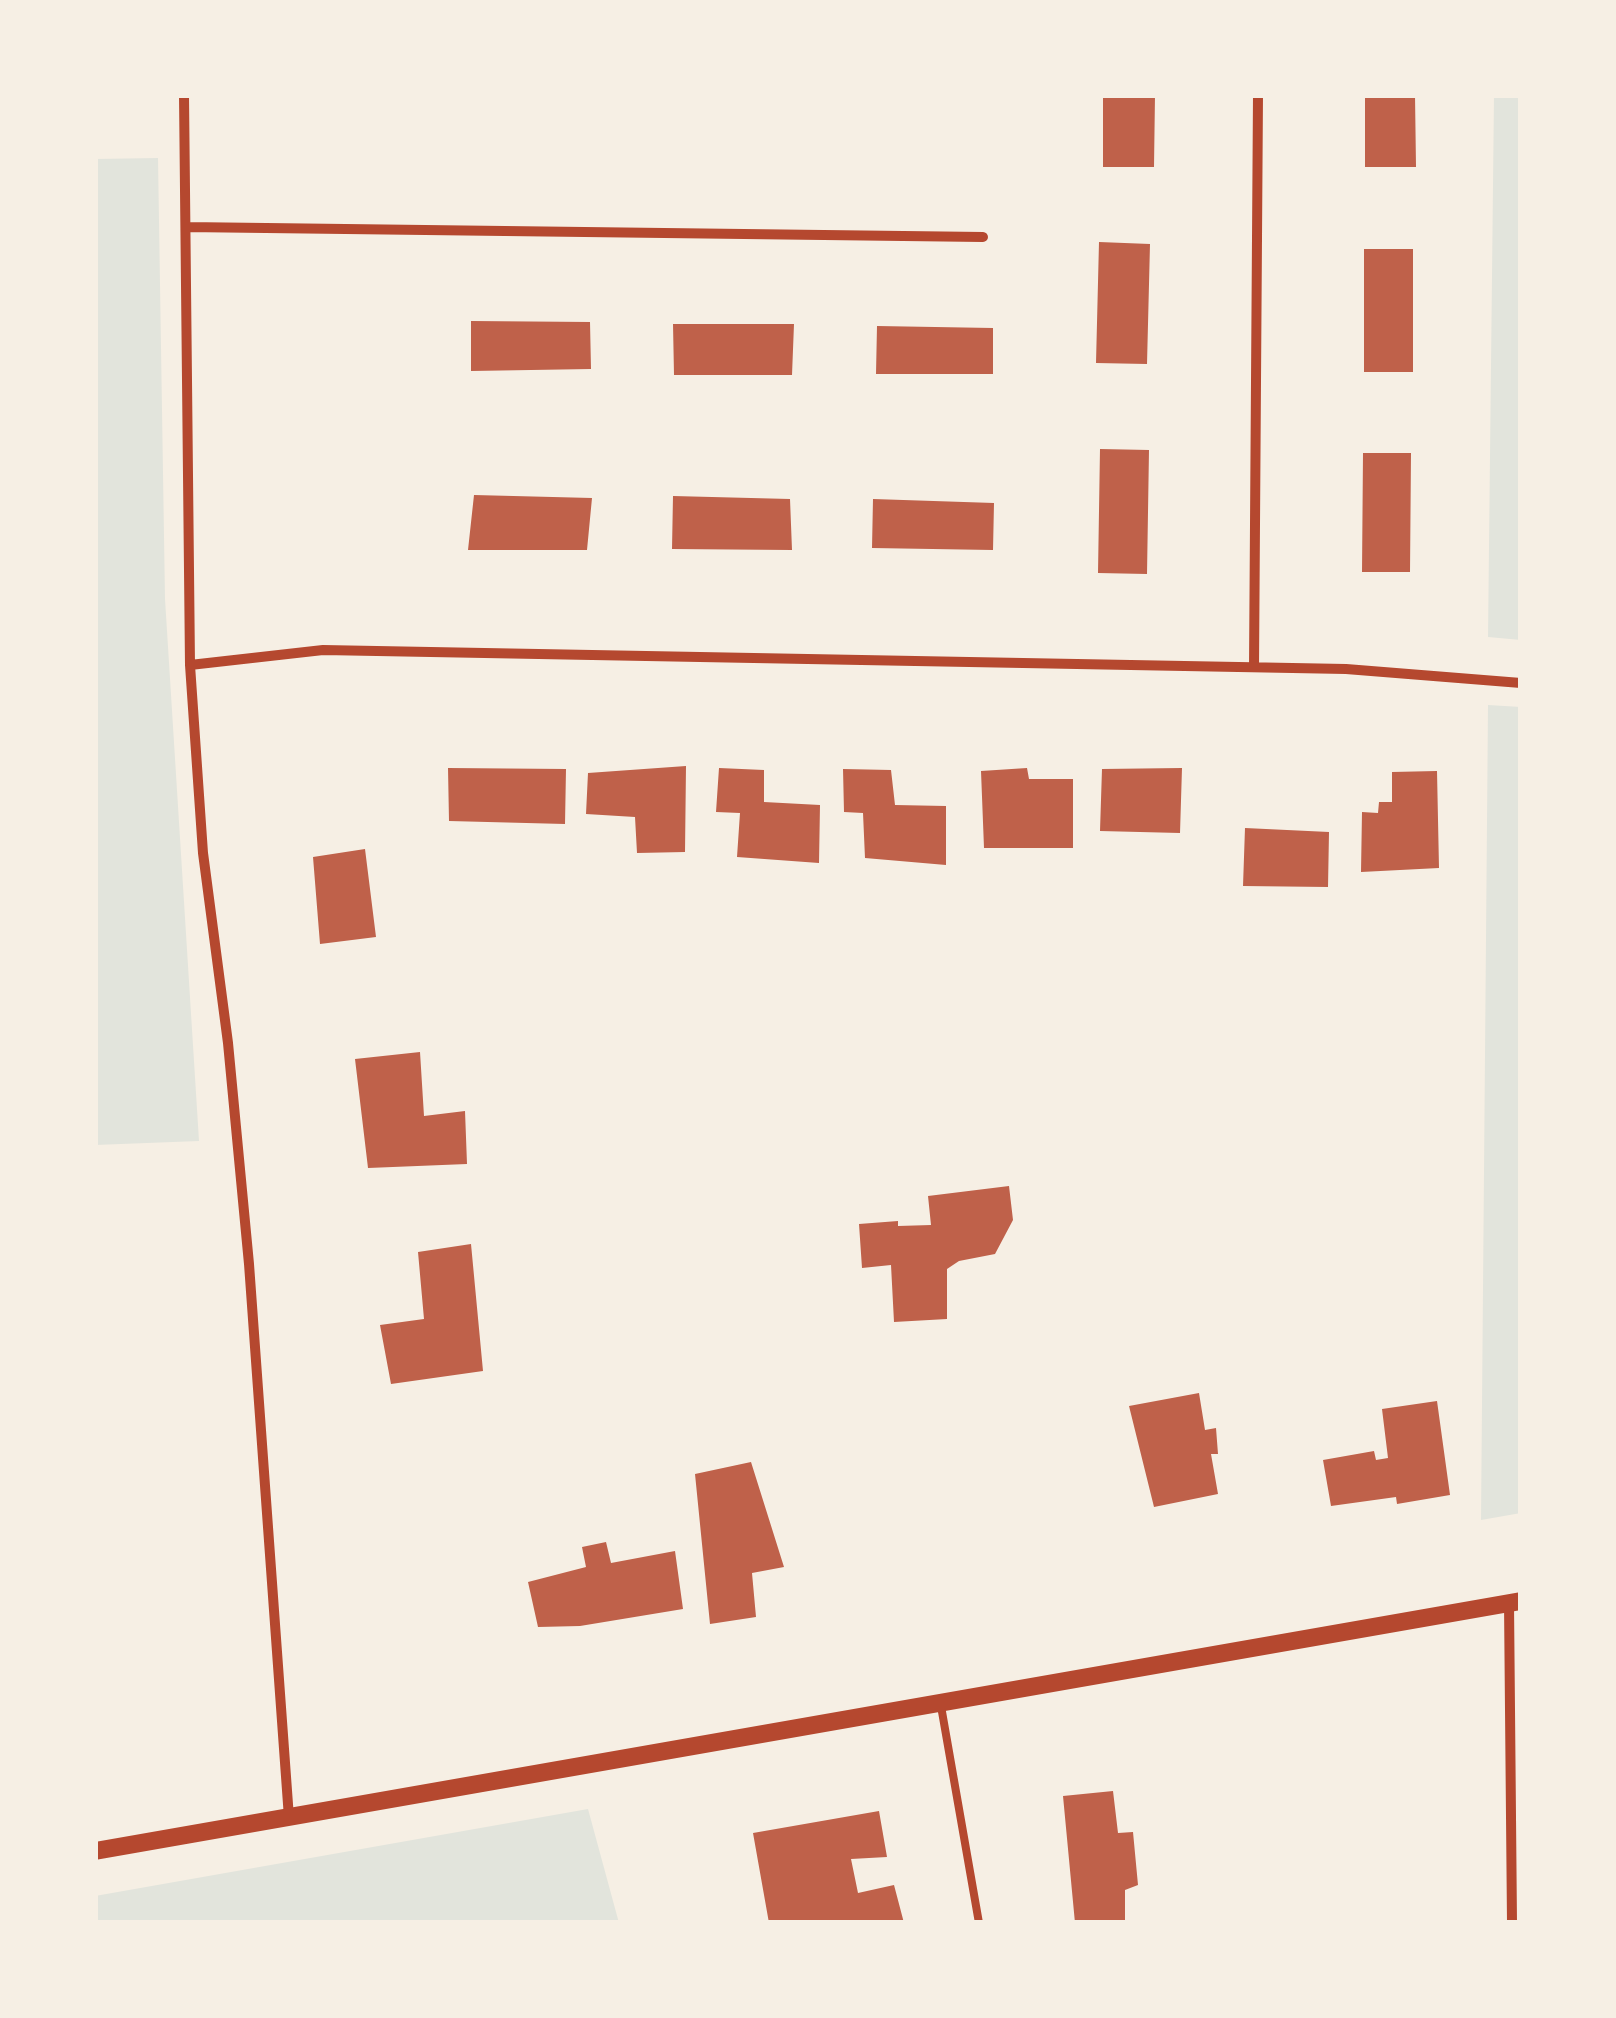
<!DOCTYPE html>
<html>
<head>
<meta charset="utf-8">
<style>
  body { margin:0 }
  #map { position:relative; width:1616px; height:2018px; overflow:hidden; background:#f6efe4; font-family:Manrope,sans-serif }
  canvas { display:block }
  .frame { position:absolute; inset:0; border:98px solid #f6efe4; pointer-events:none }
</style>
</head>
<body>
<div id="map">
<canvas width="1616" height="2018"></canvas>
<div class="frame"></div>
</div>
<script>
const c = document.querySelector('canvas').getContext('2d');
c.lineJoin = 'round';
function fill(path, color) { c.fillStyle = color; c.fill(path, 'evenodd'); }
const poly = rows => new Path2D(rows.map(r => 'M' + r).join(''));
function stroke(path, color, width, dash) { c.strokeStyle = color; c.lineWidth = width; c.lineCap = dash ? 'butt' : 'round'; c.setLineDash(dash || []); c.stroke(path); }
const green = poly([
  [1494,95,1521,95,1521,640,1488,637],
  [158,158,165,599,199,1141,95,1145,95,159],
  [1488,705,1521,707,1521,1513,1481,1520],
  [588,1809,619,1923,95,1923,95,1896]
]);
const building = poly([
  [1103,95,1155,95,1154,167,1103,167],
  [1365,95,1415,95,1416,167,1365,167],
  [1099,242,1150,244,1147,364,1096,363],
  [1364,249,1413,249,1413,372,1364,372],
  [471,321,590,322,591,369,471,371],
  [673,324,794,324,792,375,674,375],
  [877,326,993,328,993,374,876,374],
  [1100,449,1149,450,1147,574,1098,573],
  [1363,453,1411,453,1410,572,1362,572],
  [474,495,592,498,587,550,468,550],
  [673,496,790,499,792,550,672,549],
  [873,499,994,503,993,550,872,548],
  [686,766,685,852,637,853,635,817,586,814,588,773],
  [448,768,566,769,565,824,449,821],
  [719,768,764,770,764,802,820,805,819,863,737,857,740,813,716,812],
  [1027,768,1029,779,1073,779,1073,848,984,848,981,771],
  [1182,768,1180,833,1100,831,1102,769],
  [843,769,891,770,895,805,946,806,946,865,865,858,863,813,844,812],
  [1437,771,1439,868,1361,872,1362,812,1378,813,1379,802,1392,802,1392,772],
  [1245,828,1329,832,1328,887,1243,886],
  [365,849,376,937,320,944,313,857],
  [420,1052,424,1116,465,1111,467,1164,368,1168,355,1059],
  [1009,1186,1013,1220,995,1254,959,1261,947,1269,947,1319,894,1322,891,1265,862,1268,859,1224,898,1221,898,1226,931,1225,928,1196],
  [471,1244,483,1371,391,1384,380,1325,424,1319,418,1252],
  [1199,1393,1205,1430,1216,1428,1218,1454,1211,1454,1218,1494,1154,1507,1129,1406],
  [1437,1401,1450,1495,1397,1504,1396,1497,1331,1506,1323,1460,1374,1451,1376,1460,1388,1458,1382,1409],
  [751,1462,784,1567,752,1573,756,1617,710,1624,695,1474],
  [606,1542,611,1563,675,1551,683,1609,580,1626,538,1627,528,1582,586,1567,582,1547],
  [1113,1791,1118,1833,1133,1832,1138,1885,1125,1890,1125,1923,1075,1923,1063,1796],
  [879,1811,887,1857,851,1859,858,1893,894,1885,904,1923,769,1923,753,1833]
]);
const service = poly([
  [941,1706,979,1923]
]);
const minor = poly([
  [184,95,190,665,203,853,228,1043,249,1264,289,1818],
  [186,227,983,237],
  [190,665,323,650,1346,669,1521,683],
  [1254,667,1258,95],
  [1509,1603,1512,1923]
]);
const tertiary = poly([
  [95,1851,1521,1601]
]);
fill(green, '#e2e4dc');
fill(building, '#bf614a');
stroke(service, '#b5482f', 8);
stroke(minor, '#b5482f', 10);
stroke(tertiary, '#b5482f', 18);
</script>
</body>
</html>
